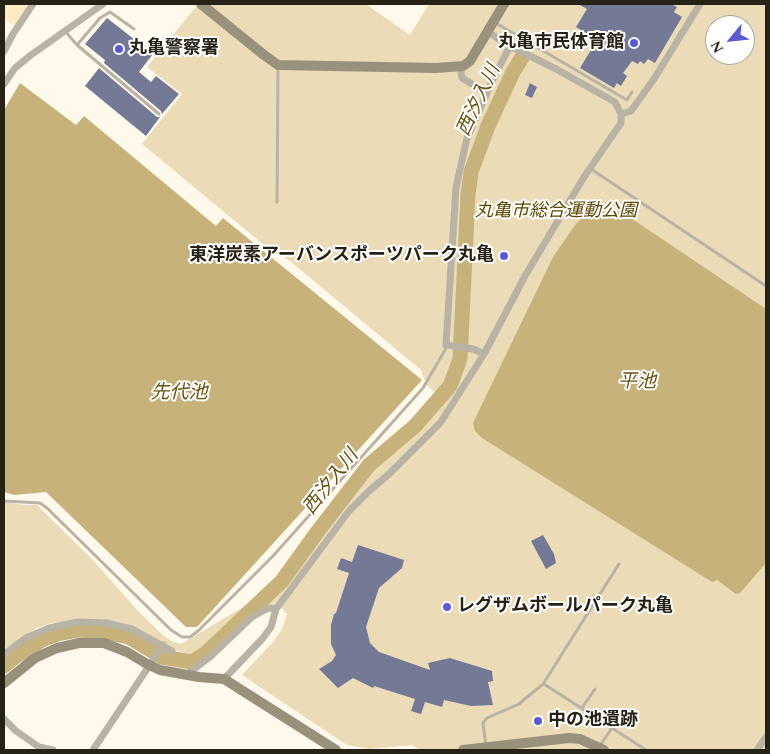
<!DOCTYPE html>
<html>
<head>
<meta charset="utf-8">
<style>
  body { margin:0 }
  #map { position:relative; width:770px; height:754px; overflow:hidden; background:#fff9ec; font-family:Spectral,serif }
  canvas { display:block }
  .frame { position:absolute; inset:0; border:5px solid #272216; pointer-events:none }
  .north { position:absolute; left:705px; top:15px; width:50px; height:50px; box-sizing:border-box; background:#fff; border:1px solid #a9a7a2; border-radius:50%; rotate:242deg; font-size:14px; font-weight:700; line-height:20px; text-align:center; color:#272216 }
  .north::after { content:''; display:block; margin:auto; width:18px; height:22px; background:#5a5bd3; clip-path:polygon(50% 0,100% 100%,50% 72%,0 100%) }
</style>
</head>
<body>
<div id="map">
<canvas width="770" height="754"></canvas>
<div class="frame"></div>
<div class="north">N</div>
</div>
<script>
const c = document.querySelector('canvas').getContext('2d');
c.lineJoin = 'round';
function fill(path, color) { c.fillStyle = color; c.fill(path, 'evenodd'); }
const poly = rows => new Path2D(rows.map(r => 'M' + r).join(''));
function stroke(path, color, width, dash) { c.strokeStyle = color; c.lineWidth = width; c.lineCap = dash ? 'butt' : 'round'; c.setLineDash(dash || []); c.stroke(path); }
function drawText(font, color, halo, rows, align = 'center') {
  c.font = font + ' Spectral,"Noto Sans JP",serif'; c.lineWidth = 4; c.setLineDash([]); c.textBaseline = 'middle'; c.strokeStyle = halo; c.fillStyle = color; for (const [text, x, y, turn = 0] of rows) {
    c.save(); c.translate(x, y); c.rotate((+turn || 0) * Math.PI / 180); c.textAlign = isNaN(turn) ? turn : align; if (halo) c.strokeText(text, 0, 0); c.fillText(text, 0, 0); c.restore();
  }
}
const built = poly([
  [4,4,30,4,15,27,4,19]
]);
const green = poly([
  [198,4,371,4,367,5,410,35,429,4,692,4,700,9,704,4,766,4,766,750,420,750,412,745,369,749,347,745,242,675,273,642,282,629,287,614,282,608,257,616,208,661,167,647,116,623,78,620,51,623,37,628,4,649,4,502,25,505,37,505,93,560,138,611,164,636,173,642,181,644,280,585,373,467,389,454,438,395,426,384,421,370,285,257,276,255,142,144,182,94,147,67],
  [715,25,745,25,745,55,715,55]
]);
const water = poly([
  [20,83,76,125,84,116,216,226,223,218,422,380,197,627,186,627,46,492,14,495,4,492,4,110],
  [605,205,622,212,766,309,766,563,740,593,736,594,717,580,712,582,482,438,475,431,473,423,553,257,575,225,585,215,592,209]
]);
const river = poly([
  [4,666,15,657,44,639,61,633,78,630,97,631,129,637,162,657,192,662,206,653,282,581,318,531,369,465,415,426,450,386,460,359,468,195,471,172,488,126,513,72,523,56]
]);
const building = poly([
  [578,4,671,4,677,7,674,12,682,17,655,63,648,59,644,64,640,61,638,64,632,61,623,73,627,76,621,86,617,83,614,88,580,68,597,40,576,27,587,9],
  [107,18,153,54,139,72,151,82,156,76,179,94,162,114,161,111,104,63,105,60,85,44],
  [99,68,157,117,160,117,146,136,85,86],
  [530,83,537,87,532,98,525,95],
  [543,535,554,554,556,563,546,569,531,541],
  [358,545,404,560,402,568,379,588,366,627,370,643,379,652,430,670,428,663,450,658,492,671,493,681,488,682,493,705,471,706,444,700,442,707,425,702,421,714,411,711,415,699,374,686,373,688,353,678,338,688,319,669,332,661,336,655,331,644,331,625,334,614,336,613,349,573,337,569,341,558,352,562]
]);
const lane = poly([
  [494,22,627,100,632,92],
  [65,31,77,45,159,114],
  [77,45,100,18,110,12,134,29],
  [591,169,766,286],
  [277,202,278,66],
  [4,501,40,503,47,508,171,630,182,637,190,637,198,631,273,556,423,388,445,350,446,346],
  [544,684,612,728,599,747],
  [582,708,595,689],
  [612,728,646,750],
  [486,747,483,723,487,718,519,704,543,684,619,564]
]);
const street = poly([
  [4,51,13,34,33,4],
  [460,67,462,78,487,93],
  [4,84,15,68,31,55,103,4],
  [622,114,631,111,654,79,700,4],
  [484,354,473,349,446,345,456,187,467,138,494,77,510,46],
  [4,654,26,638,49,628,77,622,106,623,132,629,172,651],
  [186,675,210,657,252,617,268,608,276,609],
  [224,679,263,638,271,627,276,609,349,511,369,491,389,474,441,422,484,354,525,276,584,177,621,123,621,114,615,102,556,69,510,46,488,32],
  [4,719,16,731,39,747,53,750],
  [93,750,163,645],
  [757,750,766,737]
]);
const secondary = poly([
  [201,4,264,55,278,65,436,68,463,66,470,61,504,4],
  [4,683,35,658,57,648,79,643,104,643,127,652,147,664,160,670,199,677,224,679,336,750],
  [463,750,569,738,580,739,604,750]
]);
const markers = [
  [634,43,5,"#5a5bd3"],
  [119,49,5,"#5a5bd3"],
  [504,256,5,"#5a5bd3"],
  [447,607,5,"#5a5bd3"],
  [538,721,5,"#5a5bd3"]
];
const poiNames = [
  ["丸亀市民体育館",624,43,"right"],
  ["丸亀警察署",129,49],
  ["東洋炭素アーバンスポーツパーク丸亀",494,256,"right"],
  ["レグザムボールパーク丸亀",457,607],
  ["中の池遺跡",548,721]
];
const parkNames = [
  ["丸亀市総合運動公園",556,212]
];
const waterNames = [
  ["西汐入川",480,101,-65],
  ["平池",637,383],
  ["先代池",179,394],
  ["西汐入川",332,483,-52]
];
fill(built, '#fcecc3');
fill(green, '#ebdcb7');
fill(water, '#c8b27c');
stroke(river, '#c8b27c', 15);
fill(building, '#747996');
stroke(lane, '#b9b3a5', 3);
stroke(street, '#b9b3a5', 7);
stroke(secondary, '#99917c', 10);
for (const [x, y, r, color] of markers) { const dot = new Path2D(); dot.arc(x, y, r, 0, 2 * Math.PI); c.fillStyle = color; c.fill(dot); stroke(dot, '#fff', 2); }
drawText('bold 18px', '#272216', '#fff', poiNames, 'left');
drawText('italic 18px', '#5c4600', '#fff', parkNames);
drawText('italic 19px', '#695311', '#fff', waterNames);
</script>
</body>
</html>
